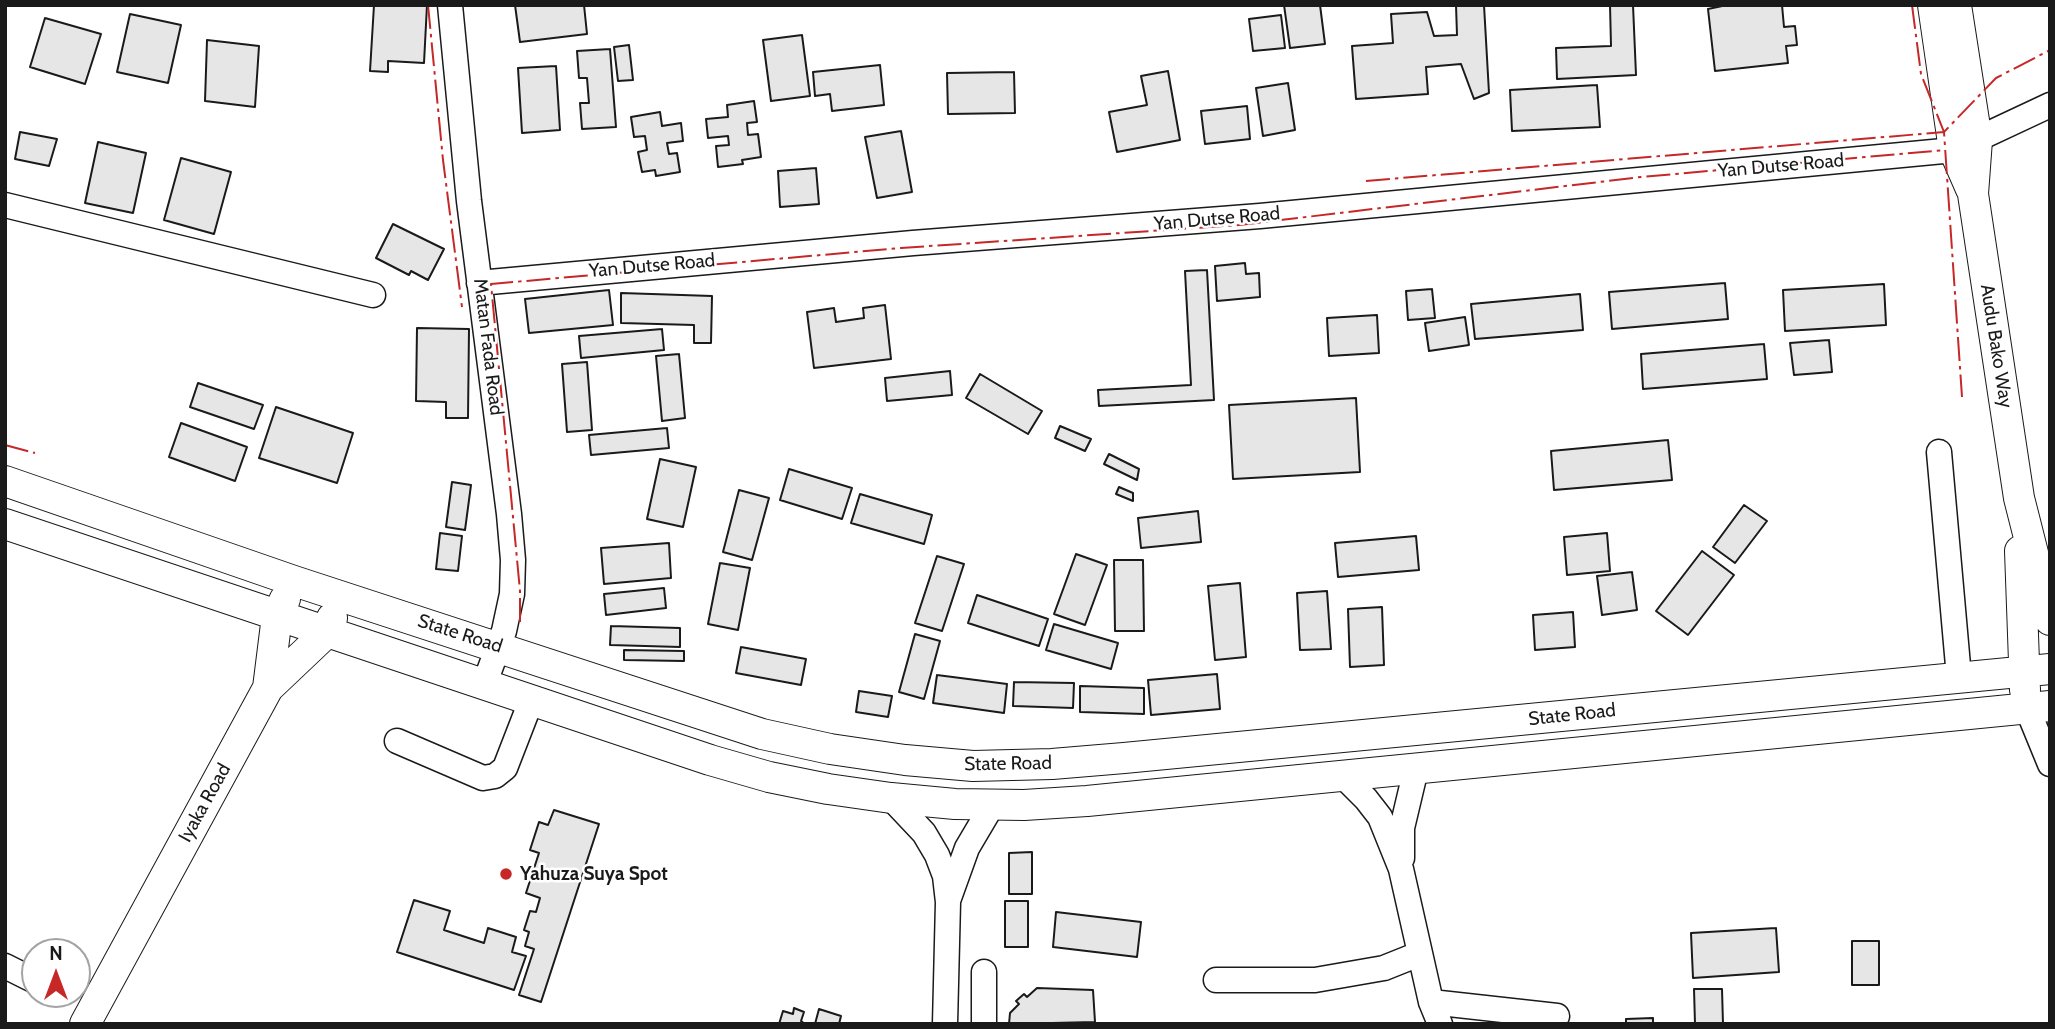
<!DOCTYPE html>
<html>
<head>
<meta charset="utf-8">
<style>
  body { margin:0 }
  #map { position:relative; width:2055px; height:1029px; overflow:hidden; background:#fff; font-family:Cabin,sans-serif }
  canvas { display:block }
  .frame { position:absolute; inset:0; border:7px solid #1a1a1a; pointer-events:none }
  .north { position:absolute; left:21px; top:938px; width:70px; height:70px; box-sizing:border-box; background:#fff; border:2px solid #a3a3a3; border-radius:50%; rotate:0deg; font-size:19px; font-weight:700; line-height:28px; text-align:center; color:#1a1a1a }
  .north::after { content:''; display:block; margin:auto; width:24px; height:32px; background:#c62828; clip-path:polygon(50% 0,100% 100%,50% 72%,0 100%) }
</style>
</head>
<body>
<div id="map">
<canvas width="2055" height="1029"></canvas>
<div class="frame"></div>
<div class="north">N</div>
</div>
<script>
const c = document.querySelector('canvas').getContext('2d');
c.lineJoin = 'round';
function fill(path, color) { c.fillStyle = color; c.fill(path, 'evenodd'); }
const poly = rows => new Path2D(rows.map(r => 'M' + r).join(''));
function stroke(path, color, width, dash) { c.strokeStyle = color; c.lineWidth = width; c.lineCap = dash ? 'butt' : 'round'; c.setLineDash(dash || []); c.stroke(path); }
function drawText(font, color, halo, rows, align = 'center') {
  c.font = font + ' Cabin,sans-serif'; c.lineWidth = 5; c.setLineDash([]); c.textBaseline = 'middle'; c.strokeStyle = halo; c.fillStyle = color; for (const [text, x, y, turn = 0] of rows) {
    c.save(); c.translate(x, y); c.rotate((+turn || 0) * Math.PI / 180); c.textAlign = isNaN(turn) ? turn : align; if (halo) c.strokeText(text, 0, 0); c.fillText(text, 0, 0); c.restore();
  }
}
const building = poly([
  [374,5,427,5,424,63,388,61,388,72,370,71,374,5],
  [515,5,584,5,587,34,520,42,515,5],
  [1284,5,1320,5,1325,44,1290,48,1284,5],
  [1456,5,1484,5,1489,93,1474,99,1461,64,1426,67,1428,94,1356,99,1352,46,1393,43,1391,14,1427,12,1434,36,1457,35,1456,5],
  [1610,5,1633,5,1636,75,1557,79,1556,48,1611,46,1610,5],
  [1727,5,1782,5,1784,27,1795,26,1797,45,1786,46,1788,63,1715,71,1708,9,1727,5],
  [130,14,181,25,168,83,117,72,130,14],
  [1281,15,1285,48,1253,51,1249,19,1281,15],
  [45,18,101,34,85,84,30,67,45,18],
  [802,35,810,96,771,101,763,40,802,35],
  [207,40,259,46,255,107,205,101,207,40],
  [629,45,633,80,618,81,614,47,629,45],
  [610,49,616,127,582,129,580,103,589,103,587,78,579,78,577,51,610,49],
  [880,65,884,105,832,111,830,94,815,96,813,72,880,65],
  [556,66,560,130,522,133,518,68,556,66],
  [1168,71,1180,140,1117,152,1109,112,1147,105,1141,76,1168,71],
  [1014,72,1015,113,948,114,947,73,1014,72],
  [1288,83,1295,130,1263,136,1256,88,1288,83],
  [1597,85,1600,127,1512,131,1510,90,1597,85],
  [754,101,757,122,747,123,748,135,758,134,761,157,742,160,743,164,718,167,716,146,729,145,728,136,708,138,706,119,728,117,727,105,754,101],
  [1247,106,1250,139,1205,144,1201,111,1247,106],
  [660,112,662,126,681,123,683,141,667,143,669,154,677,153,680,172,656,176,655,170,642,172,638,152,647,150,645,136,634,137,631,117,660,112],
  [901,131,912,192,877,198,865,137,901,131],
  [20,132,57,139,49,166,15,159,20,132],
  [98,142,146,153,133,213,85,203,98,142],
  [181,158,231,172,214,234,164,220,181,158],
  [816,168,819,204,780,207,778,171,816,168],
  [393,224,444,249,428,280,411,271,409,275,376,258,393,224],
  [1245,263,1246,274,1259,273,1260,297,1217,301,1215,266,1245,263],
  [1207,270,1214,400,1099,406,1098,390,1191,385,1185,271,1207,270],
  [1725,283,1728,319,1612,329,1609,292,1725,283],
  [1884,284,1886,325,1785,331,1783,290,1884,284],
  [1432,289,1435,318,1408,320,1406,291,1432,289],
  [609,290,613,325,529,333,525,299,609,290],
  [621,293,712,296,711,343,694,343,694,325,621,323,621,293],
  [1580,294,1583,330,1475,339,1471,304,1580,294],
  [885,305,891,359,814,368,807,312,834,308,836,322,864,318,863,308,885,305],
  [1377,315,1379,353,1329,356,1327,318,1377,315],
  [1465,317,1469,345,1429,351,1425,323,1465,317],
  [417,328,469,329,468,418,446,418,446,402,416,401,417,328],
  [662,329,664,350,581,358,579,336,662,329],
  [1829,340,1832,372,1794,375,1790,343,1829,340],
  [1764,344,1767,379,1643,389,1641,354,1764,344],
  [679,354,685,418,662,421,656,356,679,354],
  [587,362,592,430,567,432,562,364,587,362],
  [950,371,952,395,887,401,885,378,950,371],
  [980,374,1042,411,1028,434,966,398,980,374],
  [198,383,263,405,254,429,190,407,198,383],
  [1356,398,1360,472,1233,479,1229,405,1356,398],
  [276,407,353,433,337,483,259,458,276,407],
  [181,423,247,447,235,481,169,457,181,423],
  [1060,426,1091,439,1085,451,1055,438,1060,426],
  [667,428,669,448,591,455,589,435,667,428],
  [1668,440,1672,480,1554,490,1551,451,1668,440],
  [1109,454,1139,469,1137,480,1104,464,1109,454],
  [660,459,696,467,683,527,647,519,660,459],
  [789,469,852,488,842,519,780,500,789,469],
  [452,482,471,485,465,530,446,527,452,482],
  [1119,487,1133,493,1133,501,1116,494,1119,487],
  [739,490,769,498,752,560,723,552,739,490],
  [860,494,932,515,924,544,851,523,860,494],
  [1744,505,1767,521,1735,563,1713,547,1744,505],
  [1198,511,1201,542,1141,548,1138,518,1198,511],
  [440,533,462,536,458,571,436,569,440,533],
  [1607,533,1610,571,1567,575,1564,537,1607,533],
  [1416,536,1419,570,1338,577,1335,543,1416,536],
  [669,543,671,578,604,584,601,548,669,543],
  [1702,551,1734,575,1688,635,1656,611,1702,551],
  [1076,554,1107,565,1085,625,1054,614,1076,554],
  [937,556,964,564,942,631,915,623,937,556],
  [1114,560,1143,560,1144,631,1115,631,1114,560],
  [720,563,750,568,738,630,708,624,720,563],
  [1632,572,1637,610,1602,615,1597,576,1632,572],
  [1240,583,1246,657,1215,660,1208,586,1240,583],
  [664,588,666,608,606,615,604,594,664,588],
  [1327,591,1331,649,1300,650,1297,593,1327,591],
  [977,595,1048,619,1039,646,968,623,977,595],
  [1382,607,1384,665,1350,667,1348,609,1382,607],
  [1573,612,1575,647,1535,650,1533,615,1573,612],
  [1054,624,1118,643,1111,669,1046,650,1054,624],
  [611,626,680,628,680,647,610,645,611,626],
  [915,634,940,641,924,699,899,692,915,634],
  [741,647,806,659,801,685,736,673,741,647],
  [624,650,684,651,684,661,624,660,624,650],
  [1217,674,1220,709,1151,715,1148,680,1217,674],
  [937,675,1007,684,1004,713,933,703,937,675],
  [1014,682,1074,683,1073,708,1013,706,1014,682],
  [1080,686,1144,688,1144,714,1080,712,1080,686],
  [859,691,892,696,888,717,856,712,859,691],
  [554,810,599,824,541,1002,519,995,534,949,525,946,529,932,524,930,530,911,536,912,540,898,526,893,539,853,530,850,539,822,548,825,554,810],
  [1032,852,1032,894,1009,894,1009,853,1032,852],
  [414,900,450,911,444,930,484,943,488,928,516,937,512,952,526,956,514,990,397,952,414,900],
  [1005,901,1028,901,1028,947,1005,947,1005,901],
  [1056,912,1141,922,1137,957,1053,947,1056,912],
  [1776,928,1779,972,1693,978,1691,933,1776,928],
  [1852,941,1879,941,1879,985,1852,985,1852,941],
  [1037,988,1093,990,1095,1022,1009,1024,1010,1013,1019,1004,1016,1001,1024,994,1027,997,1037,988],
  [1694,989,1722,989,1723,1024,1695,1024,1694,989],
  [794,1008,804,1012,801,1021,805,1024,779,1024,783,1011,793,1014,794,1008],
  [819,1009,841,1016,839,1024,815,1024,819,1009],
  [1653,1018,1653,1024,1626,1024,1626,1019,1653,1018]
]);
const minor = poly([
  [450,5,469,201,509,514,513,560,512,594,504,631,484,685],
  [5,205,373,295],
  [479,283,913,243,1260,216,1954,150,2050,105],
  [1939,452,1959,677],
  [2027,708,2050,764],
  [397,741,483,778,495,776,505,768,531,701],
  [1344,777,1366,799,1380,817,1401,869,1431,1002,1440,1024],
  [891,798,924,833,937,855,945,876,948,902,945,1024],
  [1402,858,1402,828,1416,769],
  [949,898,967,848,993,804],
  [5,966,35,981],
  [984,972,984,1024],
  [1216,980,1315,980,1384,968,1419,954],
  [1431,1002,1557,1016]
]);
const major = poly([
  [1933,5,1954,150,1971,189],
  [1956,5,1977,140,1973,194,2019,498,2050,620],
  [5,481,294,581,762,734,830,749,905,760,973,766,1052,764,1124,758,2050,669],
  [5,524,710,760,769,777,828,789,891,798,955,804,1024,805,1087,801,2050,706],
  [2020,551,2025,690],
  [268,688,277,616,285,599],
  [85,1024,268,688,326,633,332,618]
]);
const power = poly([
  [428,5,443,160,462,307],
  [1912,5,1921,74,1944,132,1962,397],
  [1366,181,1944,132,1996,78,2050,50],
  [5,445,35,453],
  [520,622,520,591,491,284,901,248,1239,225,1641,177,1945,150]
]);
const markers = [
  [506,874,7,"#c62828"]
];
const streetNames = [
  ["Yan Dutse Road",1781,166,-5],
  ["Yan Dutse Road",1217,219,-5],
  ["Yan Dutse Road",652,266,-5],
  ["Audu Bako Way",1996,346,81],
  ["Matan Fada Road",488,347,83],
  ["State Road",460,634,18],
  ["State Road",1572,715,-6],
  ["State Road",1008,764,-1],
  ["Iyaka Road",205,803,-61]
];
const poiNames = [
  ["Yahuza Suya Spot",520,874]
];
fill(building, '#e6e6e6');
stroke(building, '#1a1a1a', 2);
stroke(minor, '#1a1a1a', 27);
stroke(major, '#1a1a1a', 32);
stroke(minor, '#fff', 24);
stroke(major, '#fff', 30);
stroke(power, '#c62828', 2, [24, 5, 3.5, 5]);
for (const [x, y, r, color] of markers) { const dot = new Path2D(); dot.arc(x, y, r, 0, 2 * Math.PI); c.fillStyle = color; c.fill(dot); stroke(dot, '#fff', 2.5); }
drawText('19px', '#1a1a1a', '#fff', streetNames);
drawText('bold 19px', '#1a1a1a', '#fff', poiNames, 'left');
</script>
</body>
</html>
